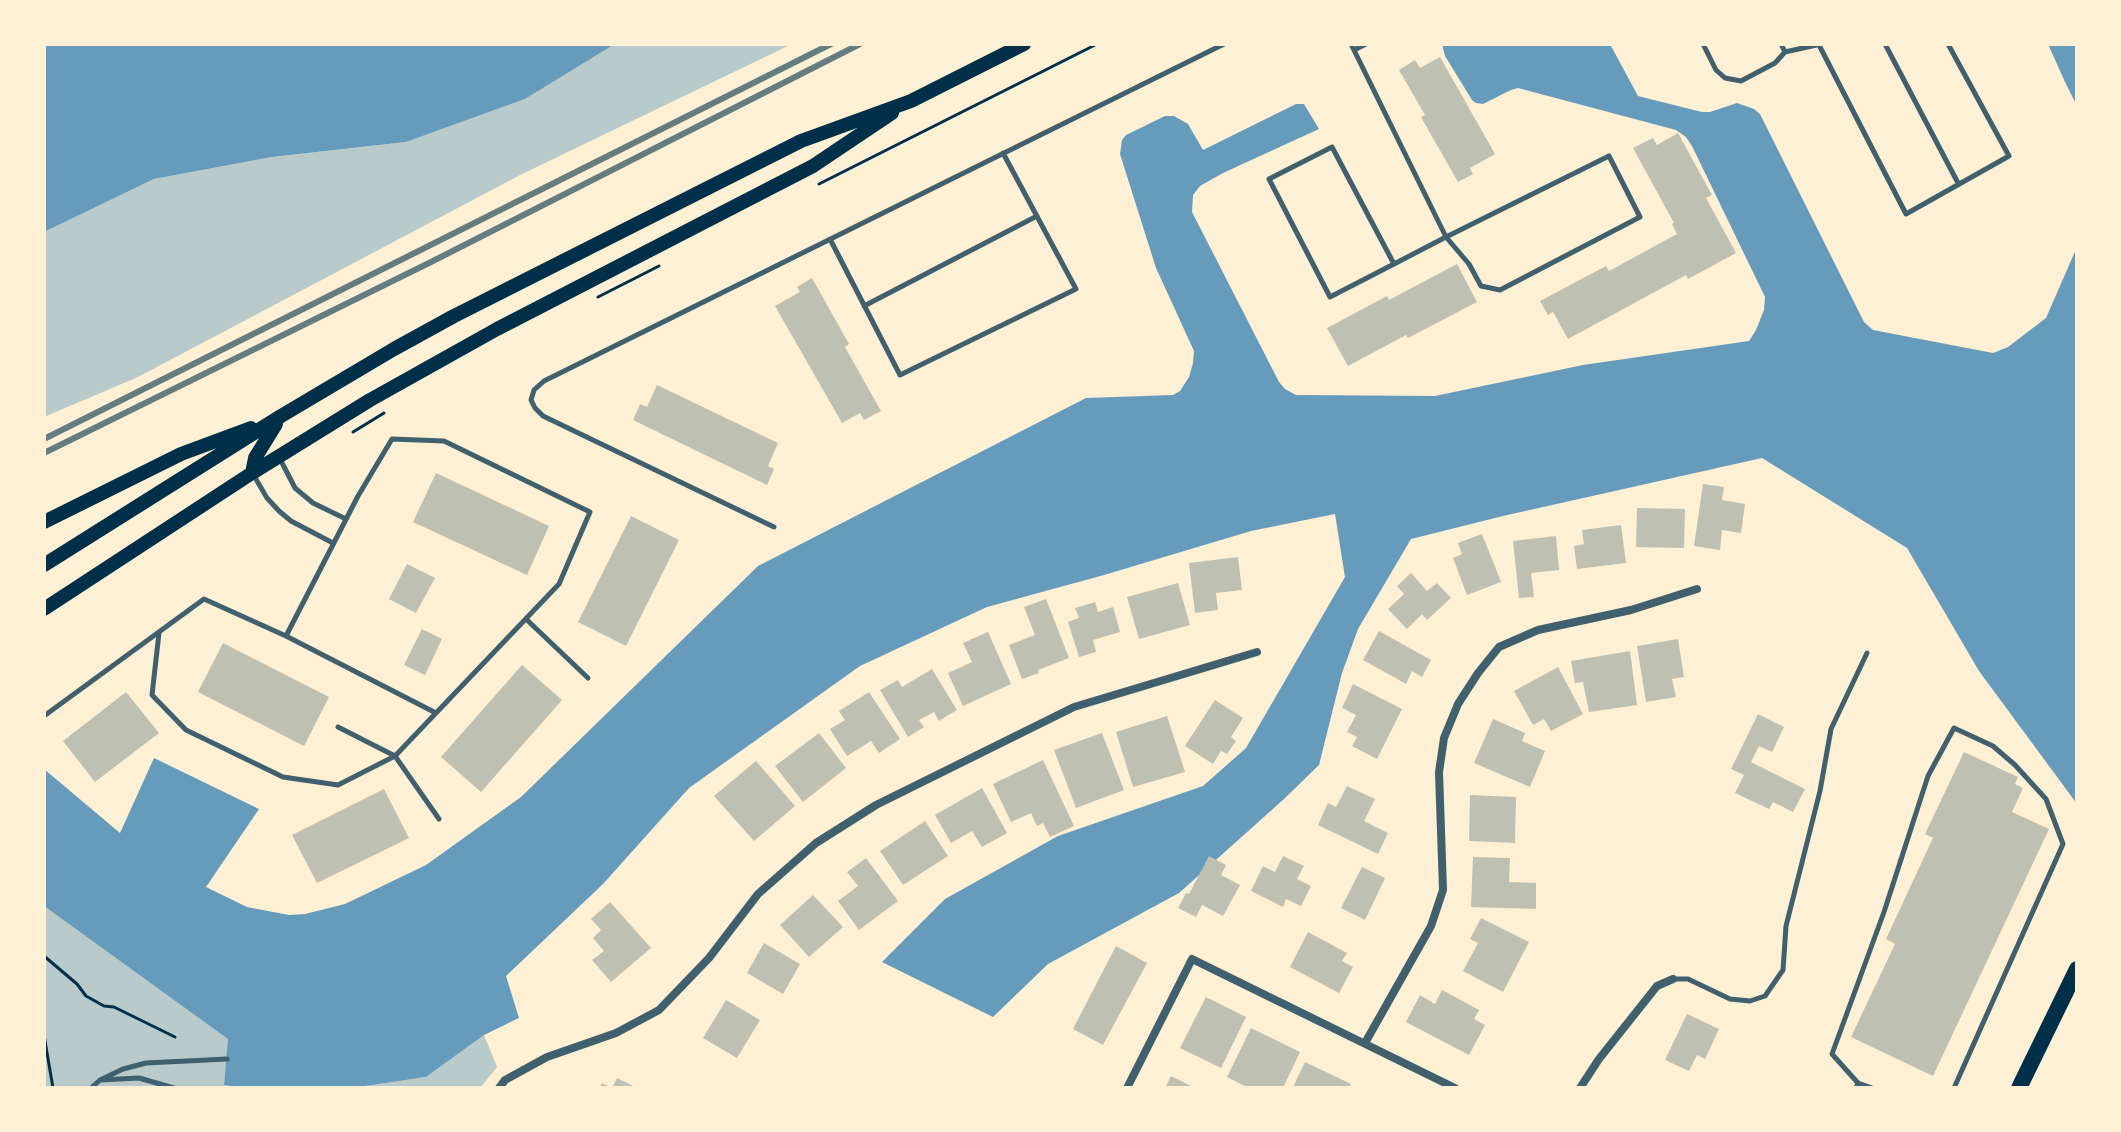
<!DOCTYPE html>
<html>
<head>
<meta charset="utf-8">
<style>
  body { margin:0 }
  #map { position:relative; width:2121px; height:1132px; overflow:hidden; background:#fdf0d5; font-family:Poppins,sans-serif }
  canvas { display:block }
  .frame { position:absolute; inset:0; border:46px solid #fdf0d5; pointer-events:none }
</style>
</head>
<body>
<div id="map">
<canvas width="2121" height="1132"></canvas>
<div class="frame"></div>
</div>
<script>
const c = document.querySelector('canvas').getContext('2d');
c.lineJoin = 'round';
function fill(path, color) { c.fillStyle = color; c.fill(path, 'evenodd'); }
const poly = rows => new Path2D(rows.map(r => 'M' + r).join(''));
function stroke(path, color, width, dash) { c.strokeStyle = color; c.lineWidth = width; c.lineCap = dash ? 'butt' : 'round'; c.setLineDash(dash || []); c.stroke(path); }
const green = poly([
  [615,44,792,44,522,174,138,377,44,417,44,232,154,179,272,157,406,142,525,99],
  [44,906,229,1039,224,1084,246,1088,44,1088],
  [484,1035,497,1067,480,1088,352,1088,426,1077]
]);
const water = poly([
  [44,44,615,44,525,99,406,142,272,157,154,179,44,232],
  [1442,44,1610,44,1638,96,1702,112,1710,112,1737,103,1754,109,1760,114,1864,322,1873,330,1993,353,2008,347,2046,318,2077,247,2077,804,1979,671,1907,548,1762,458,1503,516,1411,539,1358,629,1342,673,1319,765,1284,799,1179,893,1048,964,993,1017,882,962,945,899,1058,836,1203,786,1246,748,1345,577,1335,514,1251,531,1104,575,987,607,860,666,689,788,603,884,506,976,519,1018,484,1035,426,1077,352,1088,246,1088,224,1085,228,1039,44,906,44,769,120,833,154,758,259,809,206,887,247,907,289,915,305,914,345,904,426,865,521,797,758,566,1086,398,1173,395,1180,391,1189,377,1193,363,1194,351,1156,268,1120,154,1122,140,1126,135,1165,116,1174,116,1188,124,1203,150,1296,104,1304,104,1319,129,1223,173,1200,186,1193,195,1192,212,1279,382,1285,389,1296,395,1435,396,1583,365,1749,341,1756,330,1764,310,1765,297,1692,146,1686,137,1676,130,1518,88,1511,90,1483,104,1476,103,1472,100,1445,56],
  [2048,44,2077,44,2077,106,2065,82]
]);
const building = poly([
  [1440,57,1495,154,1470,168,1473,174,1458,182,1421,117,1425,115,1399,70,1415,60,1420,68],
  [1678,133,1712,195,1706,198,1736,253,1688,279,1686,275,1568,339,1553,312,1548,315,1540,301,1606,266,1609,271,1677,234,1672,224,1674,223,1633,148,1653,138,1657,145],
  [1457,264,1477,302,1408,338,1406,335,1348,366,1327,328,1387,296,1389,300],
  [812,278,849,344,845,347,881,411,864,420,860,413,842,423,775,306,800,292,797,287],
  [657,385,778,443,768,466,774,469,767,485,633,420,640,404,647,407],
  [436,473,549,526,527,575,413,522],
  [1703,484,1724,487,1722,500,1745,504,1741,533,1722,530,1720,550,1694,546],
  [1637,508,1685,509,1684,548,1636,547],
  [631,516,679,540,626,646,578,622],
  [1621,525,1626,563,1577,569,1574,546,1584,544,1582,530],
  [1482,534,1501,582,1467,595,1453,558,1462,554,1458,543],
  [1556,536,1559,570,1531,573,1534,597,1519,598,1513,541],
  [1238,557,1242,590,1216,593,1218,610,1195,613,1189,563],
  [407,564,435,578,416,613,389,599],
  [1411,573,1427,591,1437,583,1451,598,1427,620,1422,614,1407,629,1388,609,1404,594,1397,586],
  [1178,583,1190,625,1139,639,1127,597],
  [1046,599,1069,658,1038,670,1039,673,1022,679,1009,645,1035,635,1024,607],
  [1095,602,1098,612,1113,607,1120,632,1093,640,1096,652,1079,657,1068,622,1079,618,1075,608],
  [422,629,442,639,425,675,404,665],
  [1379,631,1431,660,1422,677,1412,671,1406,684,1363,660],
  [988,632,1011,684,963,706,948,673,972,662,963,643],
  [1678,639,1684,677,1672,679,1676,697,1646,702,1637,646],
  [223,643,329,697,304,746,198,692],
  [1630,651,1637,705,1589,712,1583,682,1575,683,1571,661],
  [522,665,562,700,481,792,441,757],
  [1558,667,1583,714,1551,731,1544,719,1533,725,1514,691],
  [932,669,957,710,939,721,934,712,919,720,924,727,908,737,880,690,898,680,902,687],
  [1353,684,1402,709,1377,759,1352,746,1357,737,1347,732,1356,715,1342,708],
  [126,692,159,733,95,782,63,741],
  [869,692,900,739,879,753,871,741,847,756,830,729,845,720,839,711],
  [1215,700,1243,718,1231,737,1236,741,1227,754,1221,751,1213,764,1185,746],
  [1758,714,1784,727,1772,752,1759,746,1751,762,1805,789,1793,812,1773,802,1769,809,1735,793,1744,775,1731,769],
  [1167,716,1185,772,1133,787,1116,732],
  [1493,719,1525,733,1522,741,1545,751,1530,787,1474,763],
  [819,733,846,768,803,802,775,766],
  [1102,733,1124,790,1076,808,1054,750],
  [1964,752,2018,777,2015,784,2023,788,2012,812,2049,829,1933,1076,1851,1037,1895,944,1886,939,1933,838,1925,834],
  [1043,760,1074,826,1050,837,1043,823,1037,826,1031,813,1011,822,993,784],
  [756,761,795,806,754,841,714,796],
  [1347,786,1375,799,1364,821,1388,833,1378,854,1318,825,1328,803,1336,807],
  [982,788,1007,833,982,847,972,831,951,843,935,815],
  [384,789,409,838,317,883,292,835],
  [1470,795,1516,797,1515,843,1469,841],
  [925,821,948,856,903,885,880,851],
  [1209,856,1226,865,1221,875,1240,885,1223,916,1202,905,1196,917,1178,908,1186,893,1189,894],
  [1283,856,1304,866,1297,879,1311,886,1301,906,1286,899,1283,907,1251,891,1263,866,1275,872],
  [1473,857,1510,858,1509,882,1536,883,1536,909,1471,907],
  [866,858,898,901,859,930,838,901,858,886,847,872],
  [1362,867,1385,878,1365,920,1341,908],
  [813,895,843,927,809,957,780,925],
  [610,902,651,948,611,982,592,960,604,951,593,938,601,930,591,919],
  [1481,918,1529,942,1503,992,1463,971,1478,943,1470,939],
  [1308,932,1347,953,1342,961,1353,967,1339,993,1290,967],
  [764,943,800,964,783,994,747,973],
  [1116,946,1147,963,1103,1045,1073,1029],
  [1442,990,1479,1010,1474,1019,1485,1025,1469,1055,1406,1022,1420,995,1435,1004],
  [1206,997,1246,1017,1221,1068,1180,1048],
  [726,1000,760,1020,737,1058,703,1038],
  [1687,1014,1719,1029,1705,1059,1697,1055,1689,1071,1665,1060],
  [1251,1028,1300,1052,1283,1088,1249,1088,1227,1077],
  [1305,1062,1351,1084,1349,1088,1293,1087],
  [1171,1076,1195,1088,1165,1088],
  [617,1078,637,1088,599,1088,602,1083,612,1088]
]);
const path = poly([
  [819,184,1097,44],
  [598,297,659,266],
  [353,432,384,413],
  [44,956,77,984,86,996,104,1006,114,1007,175,1037],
  [44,1035,53,1088]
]);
const service = poly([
  [1351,44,1446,237,1394,264,1330,297,1269,179,1332,147,1394,264],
  [1703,44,1716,70,1725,78,1741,81,1775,63,1785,52],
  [1781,44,1785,52,1821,44],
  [1885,44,1958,183],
  [1819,45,1906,214,2009,156,1948,44],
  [1354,50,1366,44],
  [1609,156,1640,217,1500,290,1481,286,1469,264,1446,237,1609,156],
  [830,239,900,375,1076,289,1003,153],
  [864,306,1037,216],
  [279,457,295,488,313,503,346,519],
  [253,474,267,498,279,511,291,521,333,543],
  [774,527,543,416,535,408,531,400,534,390,544,381,1224,44],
  [526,619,588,678],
  [159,633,152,695,186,730,283,777,338,785,395,756,439,819],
  [286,636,436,713,395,756,338,727],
  [44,716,204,599,286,636,358,496,392,439,444,441,590,512,559,584,436,713],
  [1673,979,1688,979,1730,999,1750,1001,1765,996,1783,970,1786,926,1820,791,1831,729,1867,653],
  [100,1080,123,1069,146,1063,227,1059],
  [1858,1083,1832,1054,1884,912,1928,776,1954,728,1993,746,2015,765,2046,799,2063,844,1954,1088],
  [91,1088,100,1080,139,1078,174,1088],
  [1856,1088,1858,1083,1872,1088]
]);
const minor = poly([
  [1365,1043,1431,926,1443,890,1439,772,1444,738,1458,704,1478,673,1499,647,1538,630,1631,610,1697,589],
  [499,1088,505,1080,547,1057,616,1033,659,1010,709,958,758,894,816,843,876,805,1074,707,1257,652],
  [1127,1088,1192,959,1455,1088],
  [1580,1088,1599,1059,1657,986,1673,979]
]);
const secondary = poly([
  [252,473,255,458,276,424],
  [44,522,181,454,251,428],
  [44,565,281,416,394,349,454,316,801,141,911,101,1024,44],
  [44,609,252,473,370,400,497,329,813,166,892,113]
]);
const primary = poly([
  [2019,1088,2077,969]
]);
const rail = poly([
  [44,439,831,44],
  [44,453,433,261,860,44]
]);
fill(green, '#b9caca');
fill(water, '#669bbc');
fill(building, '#bec0b2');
stroke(path, '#003049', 3);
stroke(service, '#3f606c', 5);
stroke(minor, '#3f606c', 8);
stroke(secondary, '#003049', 14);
stroke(primary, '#003049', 16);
stroke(rail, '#657d81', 6);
</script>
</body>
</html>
